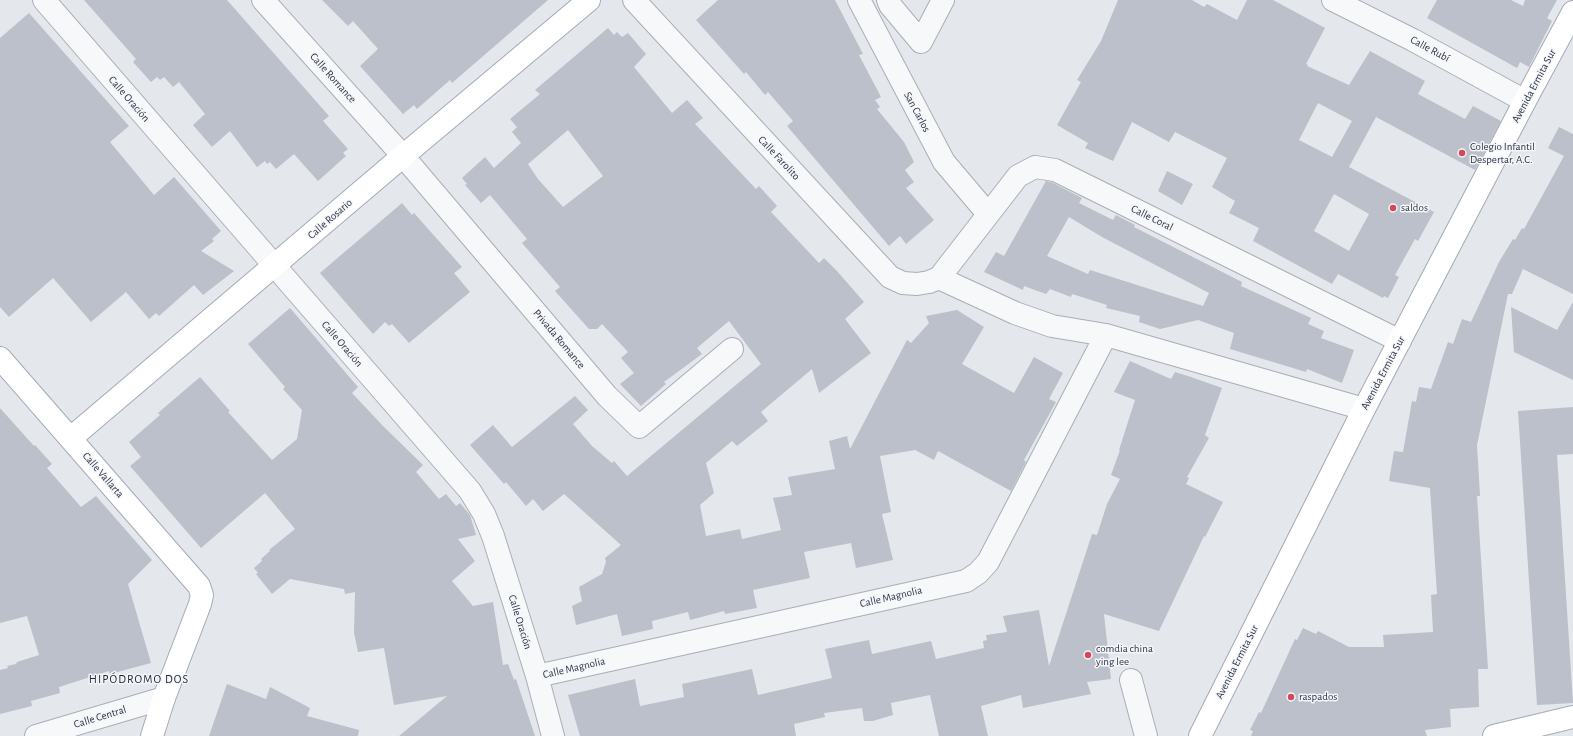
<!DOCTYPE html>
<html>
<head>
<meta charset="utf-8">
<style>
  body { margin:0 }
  canvas { display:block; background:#e4e7ec }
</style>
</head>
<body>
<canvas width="1573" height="736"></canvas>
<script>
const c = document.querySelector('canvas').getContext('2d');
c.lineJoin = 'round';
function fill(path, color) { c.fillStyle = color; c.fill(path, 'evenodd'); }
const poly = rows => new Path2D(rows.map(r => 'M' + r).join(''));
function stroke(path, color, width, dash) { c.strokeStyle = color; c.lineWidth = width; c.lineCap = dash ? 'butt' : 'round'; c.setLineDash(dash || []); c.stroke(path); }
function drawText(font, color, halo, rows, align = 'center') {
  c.font = font + ' "Alegreya Sans",sans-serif'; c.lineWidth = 3; c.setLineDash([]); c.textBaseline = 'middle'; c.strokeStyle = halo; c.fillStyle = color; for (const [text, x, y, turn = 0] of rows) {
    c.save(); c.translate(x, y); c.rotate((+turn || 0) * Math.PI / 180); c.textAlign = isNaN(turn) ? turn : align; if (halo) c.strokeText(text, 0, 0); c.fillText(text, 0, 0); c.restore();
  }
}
const building = poly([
  [84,0,227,0,329,116,323,121,348,149,343,153,346,156,318,181,294,154,276,169,270,162,267,164,265,161,257,167,230,131,212,147,193,125,205,114,179,82,173,87,164,77,160,80,157,77,151,82,133,62,136,59],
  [322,0,548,0,452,83,450,80,417,109,414,105,403,114,360,66,378,49,353,21,348,26],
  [718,0,835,0,863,54,859,55,881,97,875,100,880,107,877,109,904,142,914,162,905,170,914,182,906,188,934,220,906,244,900,236,889,246,787,126,793,121,768,92,765,95,746,72,744,74,696,20],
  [1118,0,1192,0,1204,7,1207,4,1237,20,1247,0,1273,0,1325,28,1306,64,1308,65,1307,66,1349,85,1370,51,1425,81,1418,94,1465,119,1473,106,1501,121,1475,170,1376,117,1349,167,1434,212,1418,241,1415,239,1395,275,1399,277,1388,298,1384,296,1383,298,1338,274,1332,284,1253,241,1259,228,1229,213,1235,201,1212,187,1227,158,1175,132,1169,142,1132,122,1113,161,1085,148,1088,143,1057,125,1081,82,1077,80,1101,41],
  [1318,103,1352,121,1332,157,1299,140],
  [1334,194,1369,214,1349,251,1314,231],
  [1437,0,1511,0,1523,6,1525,0,1557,0,1547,18,1552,21,1529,67,1520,62,1517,68,1427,18],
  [29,13,129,126,110,142,154,195,174,177,221,231,212,239,214,241,201,251,234,271,203,295,194,285,159,316,156,313,149,319,126,292,91,322,53,278,9,317,0,307,0,38],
  [608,28,614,35,617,32,622,37,628,33,646,54,634,67,672,113,687,100,703,118,695,124,756,189,759,186,777,206,771,212,819,263,824,258,837,271,864,302,845,319,871,353,819,393,812,369,761,412,768,421,737,446,732,441,706,463,714,493,700,505,706,536,740,529,742,539,781,530,773,498,792,495,788,477,835,469,829,441,847,436,850,449,907,340,911,343,929,323,926,316,957,310,984,327,962,364,1014,393,1034,357,1063,373,1049,399,1056,402,1024,460,1026,462,1011,491,938,451,934,460,915,450,880,456,891,512,882,514,893,560,856,568,851,543,804,552,810,578,753,590,757,608,725,614,724,611,690,620,688,612,652,621,653,629,622,636,617,614,576,625,572,606,582,601,579,587,602,574,606,562,605,558,621,545,564,494,543,511,533,499,526,506,506,482,504,484,470,445,493,425,512,447,575,396,588,410,573,424,592,446,612,463,614,461,627,476,761,364,729,321,697,348,702,354,664,382,666,384,641,406,620,384,634,373,621,358,628,352,602,324,597,329,589,329,555,291,560,287,522,243,527,239,490,195,481,203,465,185,467,184,462,178,485,157,494,168,521,143,512,132,517,127,510,119,540,94,535,90],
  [568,130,603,176,563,207,538,179,528,164],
  [1559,127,1573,134,1573,294,1523,269,1512,294,1508,294,1477,445,1480,496,1477,496,1488,669,1478,669,1479,707,1450,709,1451,727,1425,730,1427,736,1251,736,1253,731,1250,730,1259,712,1261,713,1295,639,1297,640,1303,628,1316,634,1318,631,1349,647,1384,647,1383,635,1433,632,1431,595,1437,594,1430,488,1389,481,1394,451,1403,452,1412,401,1416,402,1419,387,1431,389,1448,342,1453,344,1462,319,1471,322,1499,262,1513,239,1515,240,1522,228,1524,229,1564,156,1548,148],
  [1167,171,1193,184,1182,205,1158,191],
  [1046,181,1051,182,1082,198,1079,203,1113,220,1116,215,1135,225,1134,227,1242,282,1241,286,1311,318,1308,324,1324,331,1321,338,1354,350,1342,383,1307,369,1306,372,1230,349,1234,333,1198,320,1160,329,1139,322,1140,316,1106,308,1107,305,1072,294,1071,297,1050,289,1046,294,1024,286,1023,290,984,272,996,252,1004,256],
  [1069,217,1102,237,1209,293,1203,306,1090,270,1088,274,1047,256],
  [402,203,412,215,414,213,462,267,454,273,470,292,409,343,392,324,389,326,385,322,373,334,320,273],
  [1573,302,1573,380,1514,352,1511,307,1557,330],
  [290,308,358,387,352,393,383,426,423,465,416,472,439,499,446,494,456,506,460,503,470,515,476,535,458,539,475,561,452,581,473,606,493,602,503,665,508,664,514,680,516,679,535,736,399,736,447,696,394,705,384,648,358,652,354,633,355,592,345,594,344,589,290,579,272,594,256,574,258,573,254,568,262,561,261,559,270,551,269,550,295,529,265,493,201,548,130,466,141,457,129,442,160,415,158,413,200,377,230,411,228,412,272,460,297,439,302,410,283,389,285,387,248,344],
  [1130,361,1171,379,1175,372,1191,377,1222,388,1205,435,1209,438,1187,477,1189,478,1186,484,1223,502,1205,537,1204,536,1159,631,1104,614,1111,679,1087,682,1091,694,1023,708,1021,695,981,706,988,736,939,736,930,695,891,703,893,715,873,721,864,721,862,708,824,713,825,717,794,724,796,736,580,736,568,695,635,679,640,706,684,697,682,684,752,669,758,695,832,678,825,649,869,640,872,654,931,641,936,659,984,648,983,641,987,640,986,635,1007,632,1003,616,1039,610,1049,666,1092,534,1097,535,1107,504,1120,479,1111,475,1120,450,1119,450,1135,400,1114,392],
  [1573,407,1573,454,1557,455,1573,703,1537,705,1518,411],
  [0,408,34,446,35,445,52,464,47,468,81,507,96,496,152,560,128,584,151,663,110,674,109,671,59,687,60,693,31,701,32,706,0,714,0,670,8,668,7,666,16,664,17,662,39,655,27,616,0,623],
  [227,684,266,699,270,687,310,708,307,716,359,730,358,736,209,736]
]);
const minor = poly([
  [44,0,470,491,484,514,493,536,537,676,553,736],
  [263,0,403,156,607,396,639,427,732,349],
  [634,0,890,277,903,283,917,284,929,282,939,278],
  [859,0,944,162,988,214],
  [888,0,890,5,921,42,943,0],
  [1333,0,1413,40,1525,101],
  [939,278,1018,176,1035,167,1055,170,1400,341],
  [939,278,1015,313,1052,326,1106,335,1364,409],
  [537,676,966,581,978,573,988,562,1106,335],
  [1131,680,1146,736],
  [36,736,164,698]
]);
const major = poly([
  [0,358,199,586,202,595,200,604,164,698,152,736],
  [71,438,403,156,589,0],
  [1200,736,1364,409,1525,101,1573,12],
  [1494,736,1573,717]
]);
const markers = [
  [1462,153,4,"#d1495b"],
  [1393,208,4,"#d1495b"],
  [1088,655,4,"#d1495b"],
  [1291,697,4,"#d1495b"]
];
const streetNames = [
  ["Calle Rubí",1430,49,28],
  ["Calle Romance",333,78,48],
  ["Avenida Ermita Sur",1534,86,-62],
  ["Calle Oración",129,99,49],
  ["San Carlos",917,112,62],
  ["Calle Farolito",779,158,47],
  ["Calle Coral",1152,218,26],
  ["Calle Rosario",330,219,-41],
  ["Privada Romance",559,339,50],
  ["Calle Oración",342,344,49],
  ["Avenida Ermita Sur",1383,373,-62],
  ["Calle Vallarta",103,475,49],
  ["Calle Magnolia",891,597,-13],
  ["Calle Oración",520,622,73],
  ["Avenida Ermita Sur",1237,662,-63],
  ["Calle Magnolia",574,668,-13],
  ["Calle Central",100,717,-17]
];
const poiNames = [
  ["Colegio Infantil",1470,147],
  ["Despertar, A.C.",1470,160],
  ["saldos",1401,208],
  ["comdia china",1096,649],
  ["ying lee",1096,662],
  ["raspados",1299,697]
];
const neighbourhoodNames = [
  ["HIPÓDROMO DOS",139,679]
];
fill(building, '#bbc0ca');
stroke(minor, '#a9aeb7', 24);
stroke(major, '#a3abb8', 24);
stroke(minor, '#f7f8fa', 22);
stroke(major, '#fff', 22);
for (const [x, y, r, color] of markers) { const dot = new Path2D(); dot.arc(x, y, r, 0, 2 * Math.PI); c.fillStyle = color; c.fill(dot); stroke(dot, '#f4f6f9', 1.5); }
drawText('11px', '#2b3445', '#f4f6f9', streetNames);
drawText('11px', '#2b3445', '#f4f6f9', poiNames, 'left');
c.letterSpacing = '1px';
drawText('12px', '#1d2536', '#f4f6f9', neighbourhoodNames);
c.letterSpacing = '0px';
</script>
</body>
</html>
